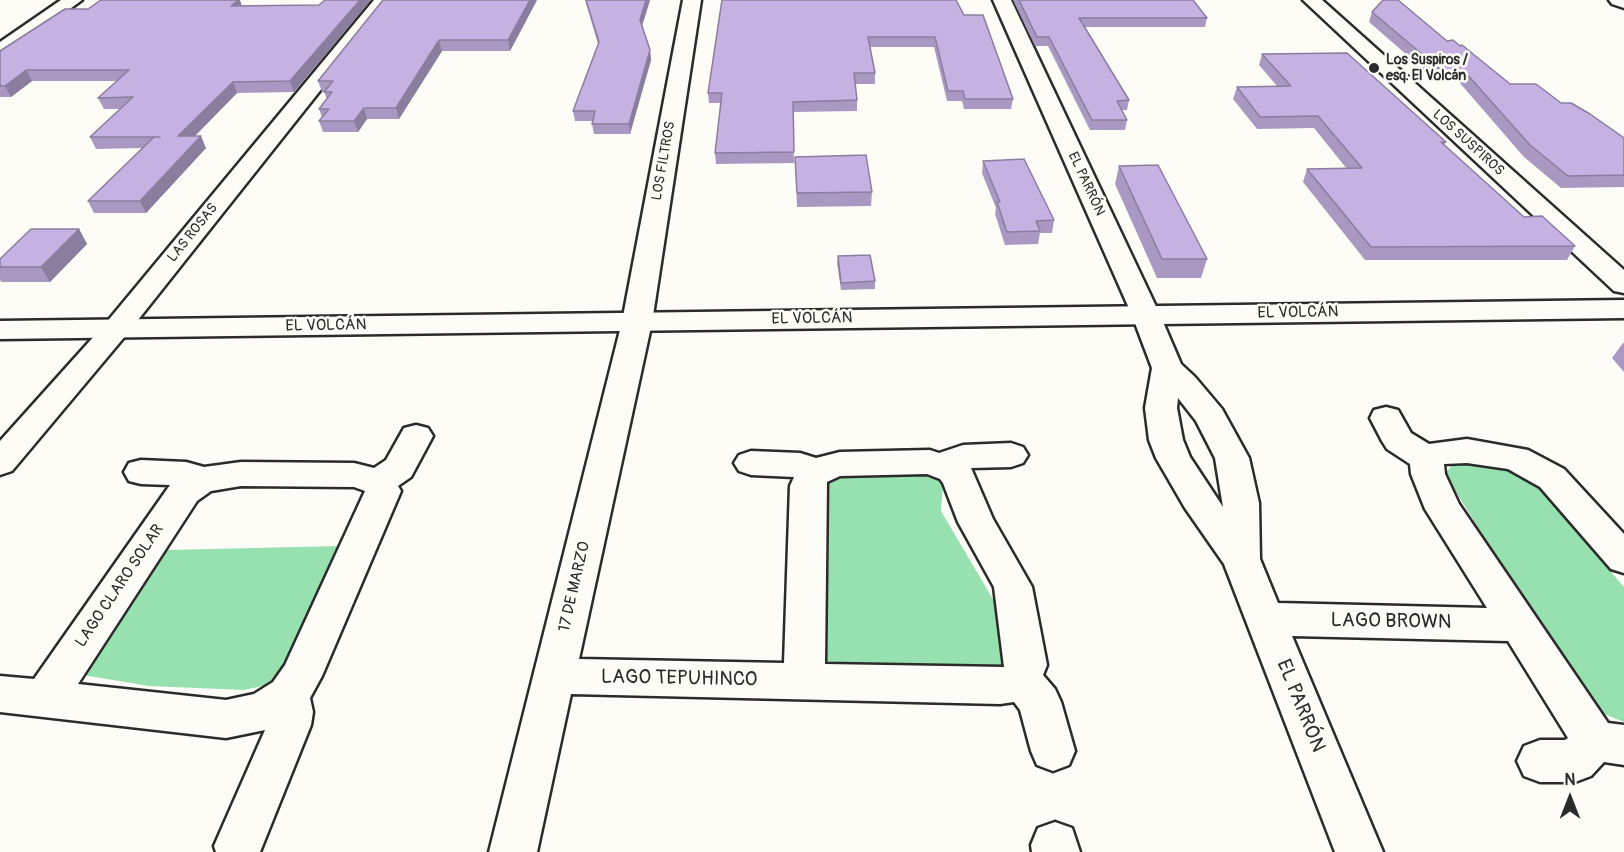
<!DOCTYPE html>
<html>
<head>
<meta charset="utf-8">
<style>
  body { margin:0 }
  #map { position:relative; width:1624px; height:852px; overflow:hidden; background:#fdfcf7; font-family:Pangolin,sans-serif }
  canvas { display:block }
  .north { position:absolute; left:1540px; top:768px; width:60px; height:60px; -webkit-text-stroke:4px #fdfcf7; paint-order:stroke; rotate:0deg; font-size:16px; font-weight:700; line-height:24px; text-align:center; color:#2b2b2b }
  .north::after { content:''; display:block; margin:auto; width:21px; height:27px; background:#2b2b2b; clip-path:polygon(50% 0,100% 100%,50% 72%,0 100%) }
</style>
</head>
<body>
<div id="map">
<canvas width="1624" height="852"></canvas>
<div class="north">N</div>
</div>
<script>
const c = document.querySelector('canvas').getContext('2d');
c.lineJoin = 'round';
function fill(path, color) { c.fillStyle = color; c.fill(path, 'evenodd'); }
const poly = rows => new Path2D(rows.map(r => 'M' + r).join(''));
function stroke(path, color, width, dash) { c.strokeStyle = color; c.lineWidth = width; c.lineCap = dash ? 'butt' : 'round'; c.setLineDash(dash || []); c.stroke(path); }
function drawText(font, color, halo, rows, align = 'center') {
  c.font = font + ' Pangolin,sans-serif'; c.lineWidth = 5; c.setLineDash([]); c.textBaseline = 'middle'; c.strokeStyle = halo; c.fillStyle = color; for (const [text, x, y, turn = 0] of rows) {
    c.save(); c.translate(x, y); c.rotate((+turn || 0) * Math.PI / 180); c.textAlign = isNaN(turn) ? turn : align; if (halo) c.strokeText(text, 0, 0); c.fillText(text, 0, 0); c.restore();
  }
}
const green = poly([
  [1453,464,1485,464,1520,471,1543,493,1624,587,1624,722,1589,708,1445,474],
  [825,472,944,472,941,511,994,601,1010,677,827,675],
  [341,546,287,671,271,684,244,690,149,686,83,675,165,550]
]);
const minor = poly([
  [61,0,82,0,7,55,0,57,0,42,61,0],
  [374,0,392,0,126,335,12,471,0,475,0,441,106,323,374,0],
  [683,0,701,0,652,322,579,659,784,663,790,486,794,477,751,475,739,471,734,463,739,455,751,451,800,453,816,458,840,452,930,450,939,453,963,445,1011,443,1023,447,1028,455,1023,463,1011,467,971,468,993,519,1032,587,1047,665,1043,675,1055,689,1061,702,1075,751,1069,765,1053,771,1037,765,1031,751,1020,710,1014,702,1000,704,571,694,537,852,489,852,622,322,683,0],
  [927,474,940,479,943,483,958,522,994,587,1004,667,825,664,827,482,840,476,927,474],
  [993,0,1011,0,1160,315,1181,364,1195,377,1222,409,1249,458,1259,503,1260,559,1278,603,1487,608,1425,509,1411,474,1410,464,1387,449,1382,441,1370,418,1374,410,1386,407,1398,410,1411,433,1429,444,1467,439,1528,450,1564,469,1624,534,1624,573,1611,569,1540,487,1508,469,1467,463,1444,464,1445,474,1459,504,1608,723,1624,725,1624,765,1604,762,1591,776,1575,782,1540,782,1524,776,1517,761,1524,746,1540,740,1565,740,1568,738,1508,641,1292,636,1383,852,1335,852,1224,564,1185,508,1156,458,1149,440,1145,408,1152,368,1132,315,993,0],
  [1178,398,1196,421,1215,458,1223,507,1190,457,1183,440,1177,408,1178,398],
  [1303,0,1322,0,1624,270,1624,293,1614,291,1303,0],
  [1609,0,1624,0,1624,8,1612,4,1609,0],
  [416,425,428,428,433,436,411,477,398,486,401,491,322,676,310,698,313,712,311,725,260,852,216,852,214,846,265,730,226,738,0,712,0,676,34,679,170,485,141,484,129,481,124,472,129,463,141,460,186,462,204,467,241,462,354,463,374,468,386,460,404,428,416,425],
  [241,486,354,487,365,491,285,665,273,682,254,694,226,700,78,684,197,501,211,491,241,486],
  [1055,822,1072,828,1080,852,1032,852,1031,845,1038,828,1055,822]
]);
const tertiary = poly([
  [1624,300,1624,318,0,339,0,321,1624,300]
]);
const wall = poly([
  [537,0,510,51,442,51,399,119,367,119,358,132,323,132,319,121,322,117,319,109,327,99,324,92,322,92,318,81],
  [585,0,650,0,642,26,650,50,651,60,630,134,594,134,592,124,593,121,575,121,573,111,598,44],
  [722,0,964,15,1013,99,1011,109,964,109,962,101,947,101,934,47,870,47,875,73,875,84,855,84,857,100,857,111,793,112,794,163,716,164,715,153,721,103,709,103,708,93],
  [1013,0,1193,0,1207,18,1205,27,1085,27,1129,100,1127,110,1122,110,1127,120,1125,130,1090,130,1048,46,1035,46],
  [319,5,294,92,237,93,195,136,206,148,146,213,94,213,88,201,142,148,96,149,90,137,121,109,104,109,98,98,117,81,32,81,11,97,0,97,0,51,88,9,242,6],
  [1372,12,1447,41,1510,84,1561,103,1624,138,1624,187,1561,188,1524,157,1459,82,1438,82,1369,22],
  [1262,54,1446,142,1444,145,1524,217,1575,246,1567,260,1365,260,1303,182,1307,169,1347,169,1314,128,1257,129,1233,99,1237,87,1277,86,1259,65],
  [795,157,872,192,871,206,797,207],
  [983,161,1054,220,1052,233,1040,233,1038,244,1005,245,995,214,996,208,982,173],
  [1119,166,1207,259,1201,278,1157,278,1115,184],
  [79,229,87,244,50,282,1,282,0,280,0,259],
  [838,256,875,281,875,289,841,290,837,263],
  [1623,343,1624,343,1624,372,1612,358]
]);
const shadedWall = poly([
  [238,0,240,0,243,9,231,6],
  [360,0,371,0,294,92,290,81],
  [530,0,537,0,510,51,508,40],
  [646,0,650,0,641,29,640,20],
  [439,40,442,51,399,119,396,108],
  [650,50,651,60,630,134,629,124],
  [26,70,32,81,11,97,5,86],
  [233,82,237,93,183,148,178,136],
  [364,108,367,119,358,132,354,121],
  [201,136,206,148,146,213,140,201],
  [79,229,87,244,50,282,41,267]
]);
const building = poly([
  [101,0,238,0,231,6,319,5,325,0,360,0,290,81,233,82,178,136,201,136,140,201,88,201,154,137,160,137,90,137,133,97,98,98,129,70,26,70,5,86,0,86,0,51,65,9,88,9,101,0],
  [383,0,530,0,508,40,439,40,396,108,364,108,354,121,319,121,329,109,319,109,332,92,324,92,333,81,318,81,383,0],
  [586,0,646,0,640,20,650,50,629,124,592,124,595,111,573,111,599,42,586,0],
  [722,0,956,0,964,15,983,15,1013,99,965,99,963,91,948,91,935,37,868,37,875,73,854,73,857,100,793,102,794,152,715,153,722,93,708,93,722,0],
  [1019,0,1193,0,1207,18,1079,18,1129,100,1117,101,1127,120,1092,120,1049,37,1037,37,1019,0],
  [1383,0,1398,0,1447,41,1453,40,1460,46,1462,45,1510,84,1536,84,1561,103,1571,103,1590,114,1624,138,1624,175,1568,176,1530,145,1464,71,1442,71,1372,12,1383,0],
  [1347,53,1446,142,1441,142,1524,217,1542,216,1575,246,1371,247,1307,169,1362,168,1318,116,1260,117,1237,87,1291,86,1262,54,1347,53],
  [866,155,872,192,797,193,795,157,866,155],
  [1024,159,1054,220,1036,221,1040,231,1007,232,997,202,1000,202,983,161,1024,159],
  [1158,165,1207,259,1162,259,1119,166,1158,165],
  [31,229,79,229,41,267,0,267,0,259,31,229],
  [870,255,875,281,841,283,838,256,870,255]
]);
const markers = [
  [1374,68,6,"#2b2b2b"]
];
const farPoinames = [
  ["Los Suspiros /",1386,60],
  ["esq. El Volcán",1386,76]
];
const farStreetnames = [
  ["LOS SUSPIROS",1468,143,42],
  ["LOS FILTROS",664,161,-80],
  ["EL PARRÓN",1086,184,65],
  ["LAS ROSAS",193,233,-51]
];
const streetNames = [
  ["EL VOLCÁN",1298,313,-1],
  ["EL VOLCÁN",812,319,-1],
  ["EL VOLCÁN",326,326,-1],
  ["LAGO CLARO SOLAR",120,586,-56],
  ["17 DE MARZO",575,587,-77]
];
const nearStreetnames = [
  ["LAGO BROWN",1391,622,1],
  ["LAGO TEPUHINCO",679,679,1],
  ["EL PARRÓN",1300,706,68]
];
fill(green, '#97e0af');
stroke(minor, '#2b2b2b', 5);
stroke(tertiary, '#2b2b2b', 5);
fill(minor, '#fdfcf7');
fill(tertiary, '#fdfcf7');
fill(wall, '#a999c2');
fill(shadedWall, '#8a7d9e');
fill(building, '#c5b2e2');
stroke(building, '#8a7d9e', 1.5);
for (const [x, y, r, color] of markers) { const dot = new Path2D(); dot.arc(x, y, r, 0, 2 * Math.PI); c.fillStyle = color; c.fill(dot); stroke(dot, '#fdfcf7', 2); }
drawText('bold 14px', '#2b2b2b', '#fdfcf7', farPoinames, 'left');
drawText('14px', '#2b2b2b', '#fdfcf7', farStreetnames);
drawText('16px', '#2b2b2b', '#fdfcf7', streetNames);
drawText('20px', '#2b2b2b', '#fdfcf7', nearStreetnames);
</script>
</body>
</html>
